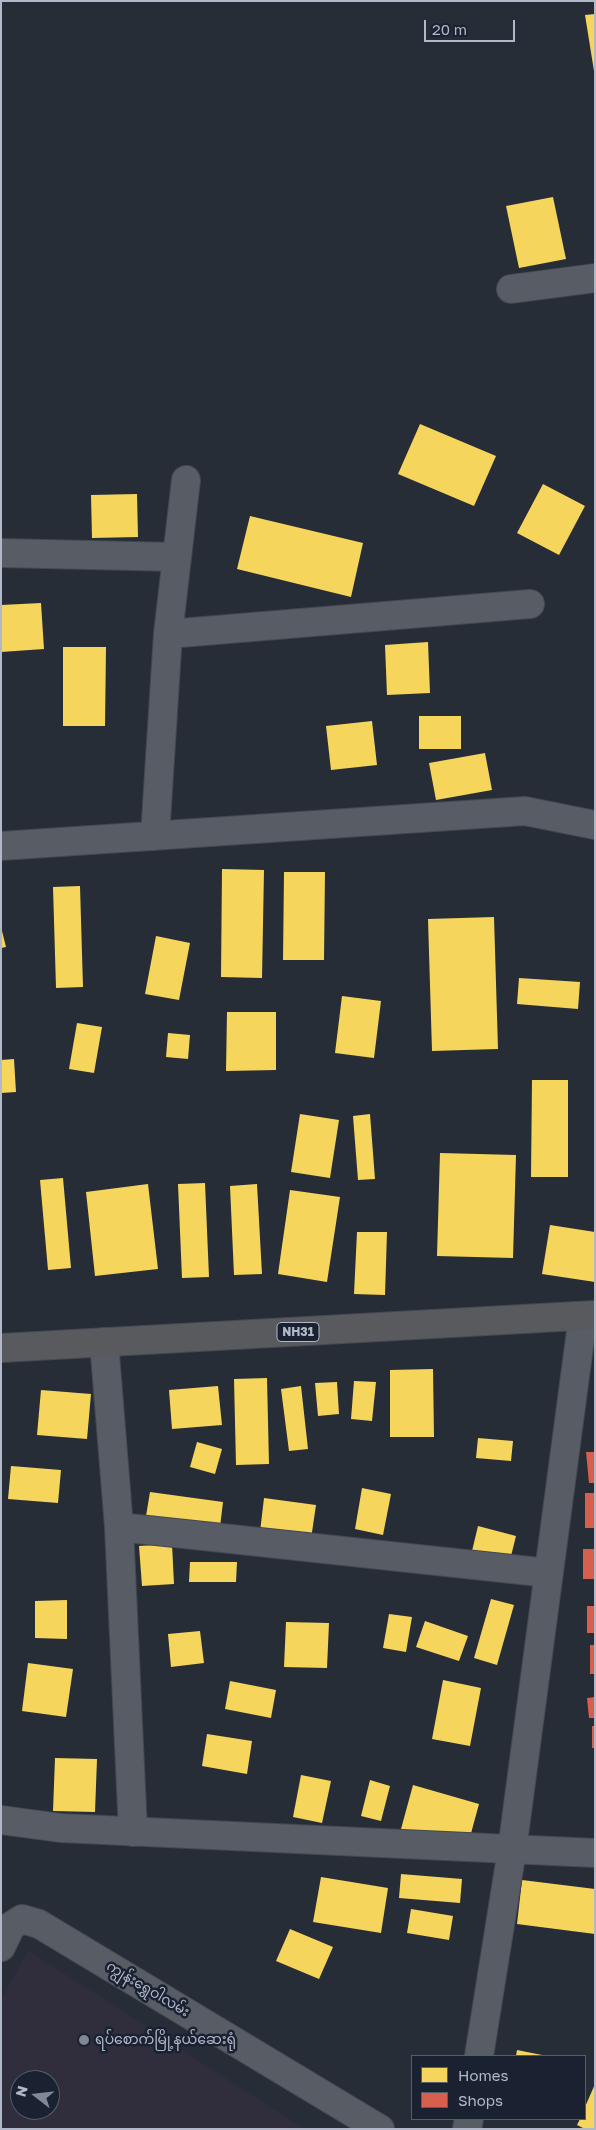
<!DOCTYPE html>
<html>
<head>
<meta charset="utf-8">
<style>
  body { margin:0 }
  #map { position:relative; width:596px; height:2130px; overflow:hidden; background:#272d37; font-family:"Golos Text",sans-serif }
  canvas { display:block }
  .frame { position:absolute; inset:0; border:2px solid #b0b8c9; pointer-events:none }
  .legend { position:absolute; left:411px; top:2055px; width:175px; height:65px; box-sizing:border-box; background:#1a2232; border:1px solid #565e6e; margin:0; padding:6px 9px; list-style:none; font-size:15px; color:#b0b8c9 }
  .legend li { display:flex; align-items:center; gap:10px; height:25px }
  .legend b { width:25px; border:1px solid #565e6e }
  .north { position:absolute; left:10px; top:2070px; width:50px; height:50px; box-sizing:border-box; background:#1a2232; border:1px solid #565e6e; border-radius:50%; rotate:286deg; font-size:14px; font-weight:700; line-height:20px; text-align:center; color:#b0b8c9 }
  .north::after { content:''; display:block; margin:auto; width:18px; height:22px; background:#808796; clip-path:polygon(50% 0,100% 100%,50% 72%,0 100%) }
  .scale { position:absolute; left:424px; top:20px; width:91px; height:22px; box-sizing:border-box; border:2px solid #b0b8c9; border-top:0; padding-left:6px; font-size:15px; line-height:18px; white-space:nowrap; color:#b0b8c9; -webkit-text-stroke:4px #1a2232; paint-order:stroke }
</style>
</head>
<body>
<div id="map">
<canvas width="596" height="2130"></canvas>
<div class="frame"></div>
<ul class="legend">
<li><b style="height:14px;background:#f6d55c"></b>Homes</li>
<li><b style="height:14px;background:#d6604d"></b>Shops</li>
</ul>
<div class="north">N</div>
<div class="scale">20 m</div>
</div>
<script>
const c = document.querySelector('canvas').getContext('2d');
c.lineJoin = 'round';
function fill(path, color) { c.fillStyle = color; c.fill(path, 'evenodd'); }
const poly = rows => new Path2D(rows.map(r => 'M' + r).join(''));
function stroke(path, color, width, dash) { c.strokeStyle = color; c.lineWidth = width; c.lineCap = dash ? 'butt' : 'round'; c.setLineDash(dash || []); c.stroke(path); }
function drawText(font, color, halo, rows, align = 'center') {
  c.font = font + ' "Golos Text","Noto Sans Myanmar",sans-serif'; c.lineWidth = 5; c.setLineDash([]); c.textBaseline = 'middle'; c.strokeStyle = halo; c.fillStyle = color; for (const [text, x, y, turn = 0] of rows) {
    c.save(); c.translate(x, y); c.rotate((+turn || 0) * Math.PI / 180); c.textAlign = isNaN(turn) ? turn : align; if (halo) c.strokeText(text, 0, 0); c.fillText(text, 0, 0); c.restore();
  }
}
const medical = poly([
  [28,1950,304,2129,1,2129,1,2000],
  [20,2080,50,2080,50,2110,20,2110]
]);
const homes = poly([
  [595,14,595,71,594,71,585,15],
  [553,197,566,259,519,268,506,206],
  [420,424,496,456,474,506,398,474],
  [543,484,585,506,559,555,517,533],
  [137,494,138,537,92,538,91,495],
  [250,516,363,543,351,597,237,569],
  [41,603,44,649,1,652,1,605],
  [428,642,430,693,387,695,385,645],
  [63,647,106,647,105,726,63,726],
  [419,716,461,716,461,749,419,749],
  [372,721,377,765,331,770,326,726],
  [485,753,492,790,436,800,429,763],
  [222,869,264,870,262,978,221,977],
  [284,872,325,872,324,960,283,960],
  [80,886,83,987,56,988,53,887],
  [494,917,498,1049,432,1051,428,919],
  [1,927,6,947,1,948],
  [156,936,190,943,179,1000,145,994],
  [519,978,580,982,578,1009,517,1004],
  [342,996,381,1001,374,1058,335,1053],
  [227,1012,276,1012,276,1070,226,1071],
  [77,1023,102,1027,94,1073,69,1069],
  [168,1033,190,1035,188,1059,166,1057],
  [14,1059,16,1092,1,1093,1,1060],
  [532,1080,568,1080,568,1177,531,1177],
  [300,1114,339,1120,330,1178,291,1172],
  [370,1114,375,1179,358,1180,353,1116],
  [440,1153,516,1155,513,1258,437,1256],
  [63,1178,71,1268,48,1270,40,1180],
  [205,1183,209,1277,182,1278,178,1184],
  [148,1184,158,1269,95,1276,86,1192],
  [257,1184,262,1274,234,1275,230,1186],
  [290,1190,340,1197,327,1282,278,1274],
  [550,1225,595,1232,595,1282,542,1274],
  [357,1232,387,1232,385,1295,354,1294],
  [433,1369,434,1437,390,1437,390,1370],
  [267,1378,269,1464,236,1465,234,1379],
  [354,1381,376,1382,372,1421,351,1419],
  [337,1382,339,1414,318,1416,315,1383],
  [218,1386,222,1425,172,1429,169,1390],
  [301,1386,308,1449,289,1451,281,1389],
  [41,1390,91,1394,87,1439,37,1435],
  [478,1438,513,1441,511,1461,476,1458],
  [197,1442,222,1449,215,1474,190,1467],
  [11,1466,61,1470,58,1503,8,1499],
  [362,1488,391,1494,383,1535,355,1529],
  [150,1492,223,1502,220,1527,146,1516],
  [264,1498,316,1505,311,1539,260,1532],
  [478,1526,516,1536,510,1560,472,1551],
  [172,1544,174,1584,142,1586,139,1546],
  [190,1562,237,1562,236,1582,189,1582],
  [491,1599,514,1605,497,1665,474,1658],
  [67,1600,67,1639,35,1638,35,1601],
  [389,1614,412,1617,406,1652,383,1648],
  [425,1621,468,1636,459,1661,416,1647],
  [286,1622,329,1623,327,1668,284,1667],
  [200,1631,204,1663,171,1667,168,1634],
  [28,1663,73,1669,66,1717,22,1711],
  [443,1680,481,1688,470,1746,432,1739],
  [230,1681,276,1690,271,1718,225,1709],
  [207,1734,252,1741,247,1774,202,1766],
  [55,1758,97,1759,95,1812,53,1811],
  [301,1775,331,1781,322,1823,293,1817],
  [370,1780,390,1786,381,1821,361,1816],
  [413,1785,479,1804,467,1848,401,1829],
  [401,1874,462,1879,460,1903,399,1898],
  [321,1877,388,1888,381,1933,313,1922],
  [522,1880,595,1889,595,1934,517,1924],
  [411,1909,453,1916,449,1940,407,1933],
  [290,1929,333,1947,319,1979,276,1961],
  [517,2050,542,2055,541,2056,516,2056],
  [595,2084,595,2129,585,2129,577,2125,580,2119,585,2119,585,2107]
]);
const shops = poly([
  [586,1452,595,1452,595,1483,589,1483],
  [585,1493,595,1493,595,1528,585,1528],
  [583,1549,595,1549,595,1579,583,1579],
  [587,1606,595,1606,595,1633,587,1633],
  [590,1645,595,1645,595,1674,590,1674],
  [595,1697,595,1718,589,1718,587,1698],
  [592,1726,595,1726,595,1748,592,1748]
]);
const minor = poly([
  [511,289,595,278],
  [1,553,177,557],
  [168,634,530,604],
  [155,836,168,634,186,480],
  [1,846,525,811,595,825],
  [104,1342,119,1527,133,1832],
  [119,1527,549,1573],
  [1,1820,61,1828,595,1853],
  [1,1947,11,1926,22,1919,39,1924,380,2129],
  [479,2056,512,1850,583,1316],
  [467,2129,469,2119]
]);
const highway = poly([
  [1,1348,595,1315]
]);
const markers = [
  [84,2040,6,"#808796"]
];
const shields = [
  [298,1332,42]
];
const shieldNames = [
  ["NH31",298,1332]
];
const streetNames = [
  ["ကျွန်းရွှေဝါလမ်း",148,1989,31]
];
const poiNames = [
  ["ရပ်စောက်မြို့နယ်ဆေးရုံ",95,2040]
];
fill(medical, '#302d3d');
fill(homes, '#f6d55c');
fill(shops, '#d6604d');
stroke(minor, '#444850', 30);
stroke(highway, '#444952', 30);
stroke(minor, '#585c64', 28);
stroke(highway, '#585a5e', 28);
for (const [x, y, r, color] of markers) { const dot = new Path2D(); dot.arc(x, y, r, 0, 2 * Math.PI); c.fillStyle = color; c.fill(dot); stroke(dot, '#1a2232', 2); }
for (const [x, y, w] of shields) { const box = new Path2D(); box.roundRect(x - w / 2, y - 9.5, w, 19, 4); c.fillStyle = '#1a2232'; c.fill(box); stroke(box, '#b0b8c9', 1); }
drawText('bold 12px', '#b0b8c9', null, shieldNames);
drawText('14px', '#b0b8c9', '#1a2232', streetNames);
drawText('14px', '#b0b8c9', '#1a2232', poiNames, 'left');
</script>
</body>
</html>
